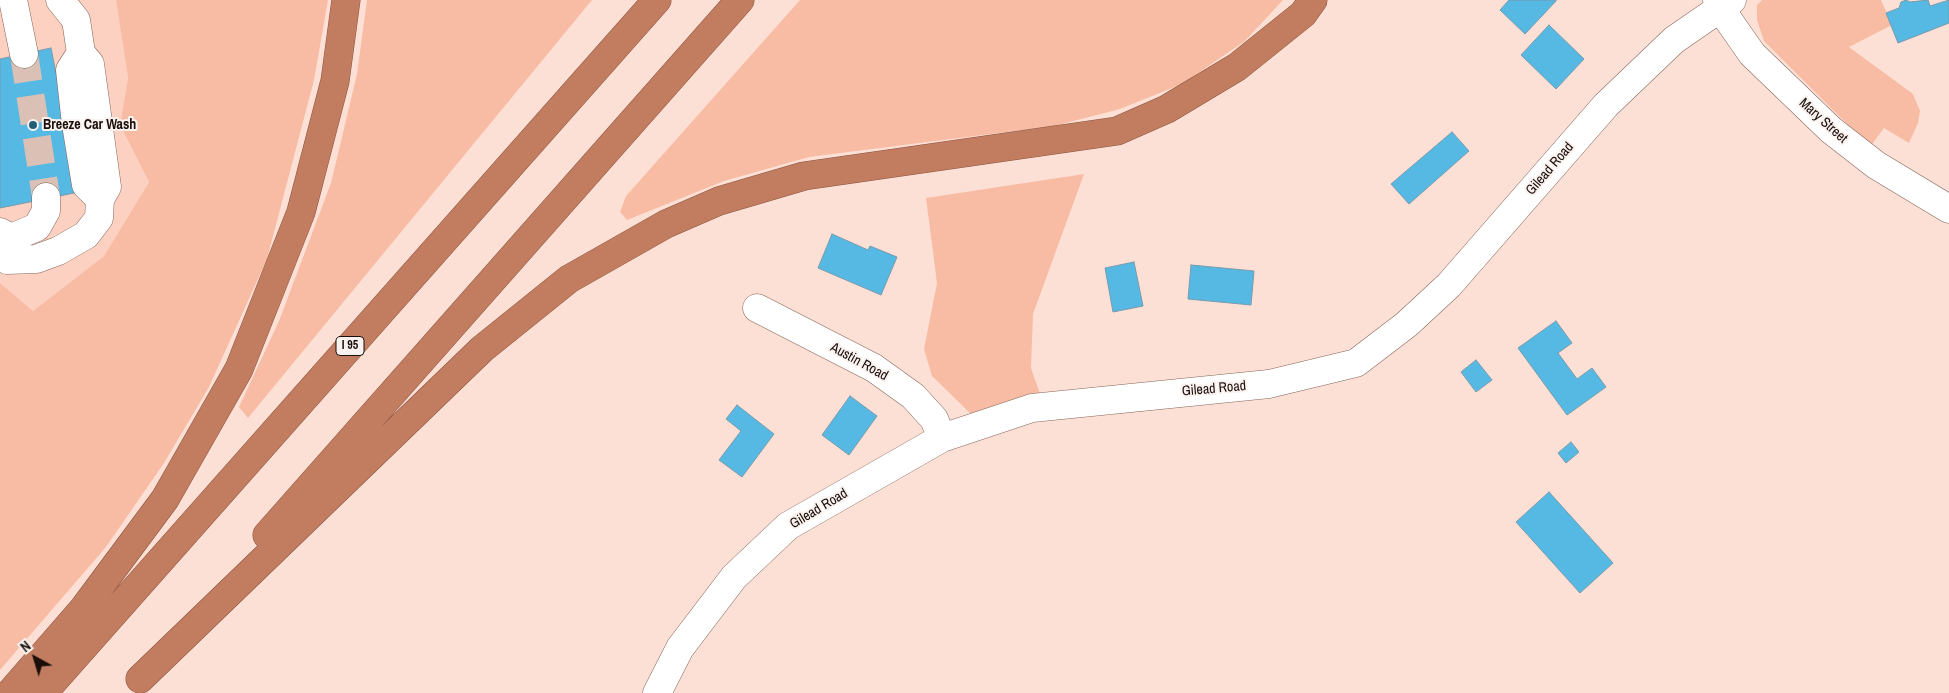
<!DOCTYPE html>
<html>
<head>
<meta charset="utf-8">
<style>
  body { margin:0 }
  #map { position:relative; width:1949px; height:693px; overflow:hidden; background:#fde0d5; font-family:"Archivo Narrow",sans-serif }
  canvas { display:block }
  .north { position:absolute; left:10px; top:633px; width:50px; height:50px; -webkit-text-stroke:4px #faf2ef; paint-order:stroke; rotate:321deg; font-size:14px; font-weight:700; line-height:20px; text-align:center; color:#190e09 }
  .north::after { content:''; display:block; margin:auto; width:18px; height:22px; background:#190e09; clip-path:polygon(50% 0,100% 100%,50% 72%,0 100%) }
</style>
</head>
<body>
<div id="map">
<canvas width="1949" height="693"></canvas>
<div class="north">N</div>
</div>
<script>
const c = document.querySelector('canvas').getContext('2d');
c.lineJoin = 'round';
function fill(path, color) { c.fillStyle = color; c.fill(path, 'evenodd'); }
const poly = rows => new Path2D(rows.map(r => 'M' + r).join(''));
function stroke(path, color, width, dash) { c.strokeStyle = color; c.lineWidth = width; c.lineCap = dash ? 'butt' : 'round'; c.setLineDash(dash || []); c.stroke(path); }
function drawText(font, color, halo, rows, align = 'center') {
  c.font = font + ' "Archivo Narrow",sans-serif'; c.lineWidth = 4; c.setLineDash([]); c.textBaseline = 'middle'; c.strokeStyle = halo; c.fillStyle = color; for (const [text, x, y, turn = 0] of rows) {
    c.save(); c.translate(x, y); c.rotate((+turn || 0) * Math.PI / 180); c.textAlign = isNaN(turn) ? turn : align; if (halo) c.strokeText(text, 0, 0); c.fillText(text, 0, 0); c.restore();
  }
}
const built = poly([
  [0,0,116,0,128,78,120,125,149,182,104,256,33,311,0,283]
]);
const green = poly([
  [116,0,328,0,314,80,267,259,209,387,164,463,106,547,0,670,0,283,33,311,104,256,149,182,120,125,128,78],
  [367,0,592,0,248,418,239,407,279,321,331,183,357,74],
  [800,0,1283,0,1245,41,1182,84,1120,109,1054,126,809,157,724,181,627,220,620,212,626,196],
  [1762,0,1881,0,1892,25,1849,47,1913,94,1920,111,1918,123,1909,143,1884,128,1870,147,1764,41,1757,20,1757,5],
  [1084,174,1033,314,1031,368,1040,394,972,415,932,376,924,349,937,283,926,198]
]);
const building = poly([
  [1509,0,1556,0,1556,1,1525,34,1500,10,1509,0],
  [1906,0,1910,2,1928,0,1930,6,1949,0,1949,23,1898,43,1886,13,1899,8,1901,2,1906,0],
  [1549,25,1584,59,1556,89,1521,55,1549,25],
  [51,48,79,192,0,208,0,59,51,48],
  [1452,132,1469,151,1409,204,1391,184,1452,132],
  [832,234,868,250,870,246,897,257,881,295,818,268,832,234],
  [1134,262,1143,306,1113,312,1105,268,1134,262],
  [1191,265,1254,271,1251,305,1188,299,1191,265],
  [1556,321,1572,343,1558,353,1577,379,1592,368,1606,387,1567,415,1518,348,1556,321],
  [1476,360,1492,380,1476,392,1461,372,1476,360],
  [850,396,877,416,849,455,822,435,850,396],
  [737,405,774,434,742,477,719,460,741,431,726,419,737,405],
  [1571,442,1579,452,1566,463,1558,453,1571,442],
  [1549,492,1613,563,1580,593,1516,522,1549,492]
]);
const minorTunnel = poly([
  [24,54,46,197]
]);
const minor = poly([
  [13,0,24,54],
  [1717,0,1720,8,1752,54,1831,130,1876,165,1949,209],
  [81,53,70,70,76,124,86,185,100,199],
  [0,232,11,238,37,227,46,211,46,197],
  [0,256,7,260,36,259,58,251,86,235,99,218,100,199,107,187,90,64,81,53,76,20,60,0],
  [757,308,874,368,913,396,934,419,942,438],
  [657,693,680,648,734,577,788,526,942,438,1032,408,1269,384,1356,363,1407,324,1449,285,1606,105,1674,40,1732,0]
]);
const highway = poly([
  [267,535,740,0],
  [140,679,482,349,569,279,666,224,719,201,804,176,1117,131,1167,109,1237,67,1303,14,1313,0],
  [10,693,84,608,165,499,239,369,301,212,335,81,346,0],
  [43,693,657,0]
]);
const markers = [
  [33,125,5,"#235e76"]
];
const shields = [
  [350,346,28]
];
const shieldNames = [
  ["I 95",350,346]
];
const streetNames = [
  ["Mary Street",1823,121,42],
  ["Gilead Road",1550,169,-49],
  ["Austin Road",859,362,29],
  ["Gilead Road",1214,389,-5],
  ["Gilead Road",819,509,-31]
];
const poiNames = [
  ["Breeze Car Wash",43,125]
];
fill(built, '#fdd1c1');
fill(green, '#f8bca5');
fill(building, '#55b9e3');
stroke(building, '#799aab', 1);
stroke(minorTunnel, '#dbc0b6', 28, [28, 14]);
stroke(minor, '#846559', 29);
stroke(highway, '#875642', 29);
stroke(minor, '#fff', 28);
stroke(highway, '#c27c60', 28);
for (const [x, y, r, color] of markers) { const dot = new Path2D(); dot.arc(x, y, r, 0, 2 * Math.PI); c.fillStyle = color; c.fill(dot); stroke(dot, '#faf2ef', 2); }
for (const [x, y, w] of shields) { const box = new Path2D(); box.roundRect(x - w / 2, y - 9.5, w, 19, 4); c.fillStyle = '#faf2ef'; c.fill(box); stroke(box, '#190e09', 1); }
drawText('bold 12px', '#190e09', null, shieldNames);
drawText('14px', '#190e09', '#faf2ef', streetNames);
drawText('bold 14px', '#190e09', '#faf2ef', poiNames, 'left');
</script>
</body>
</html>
